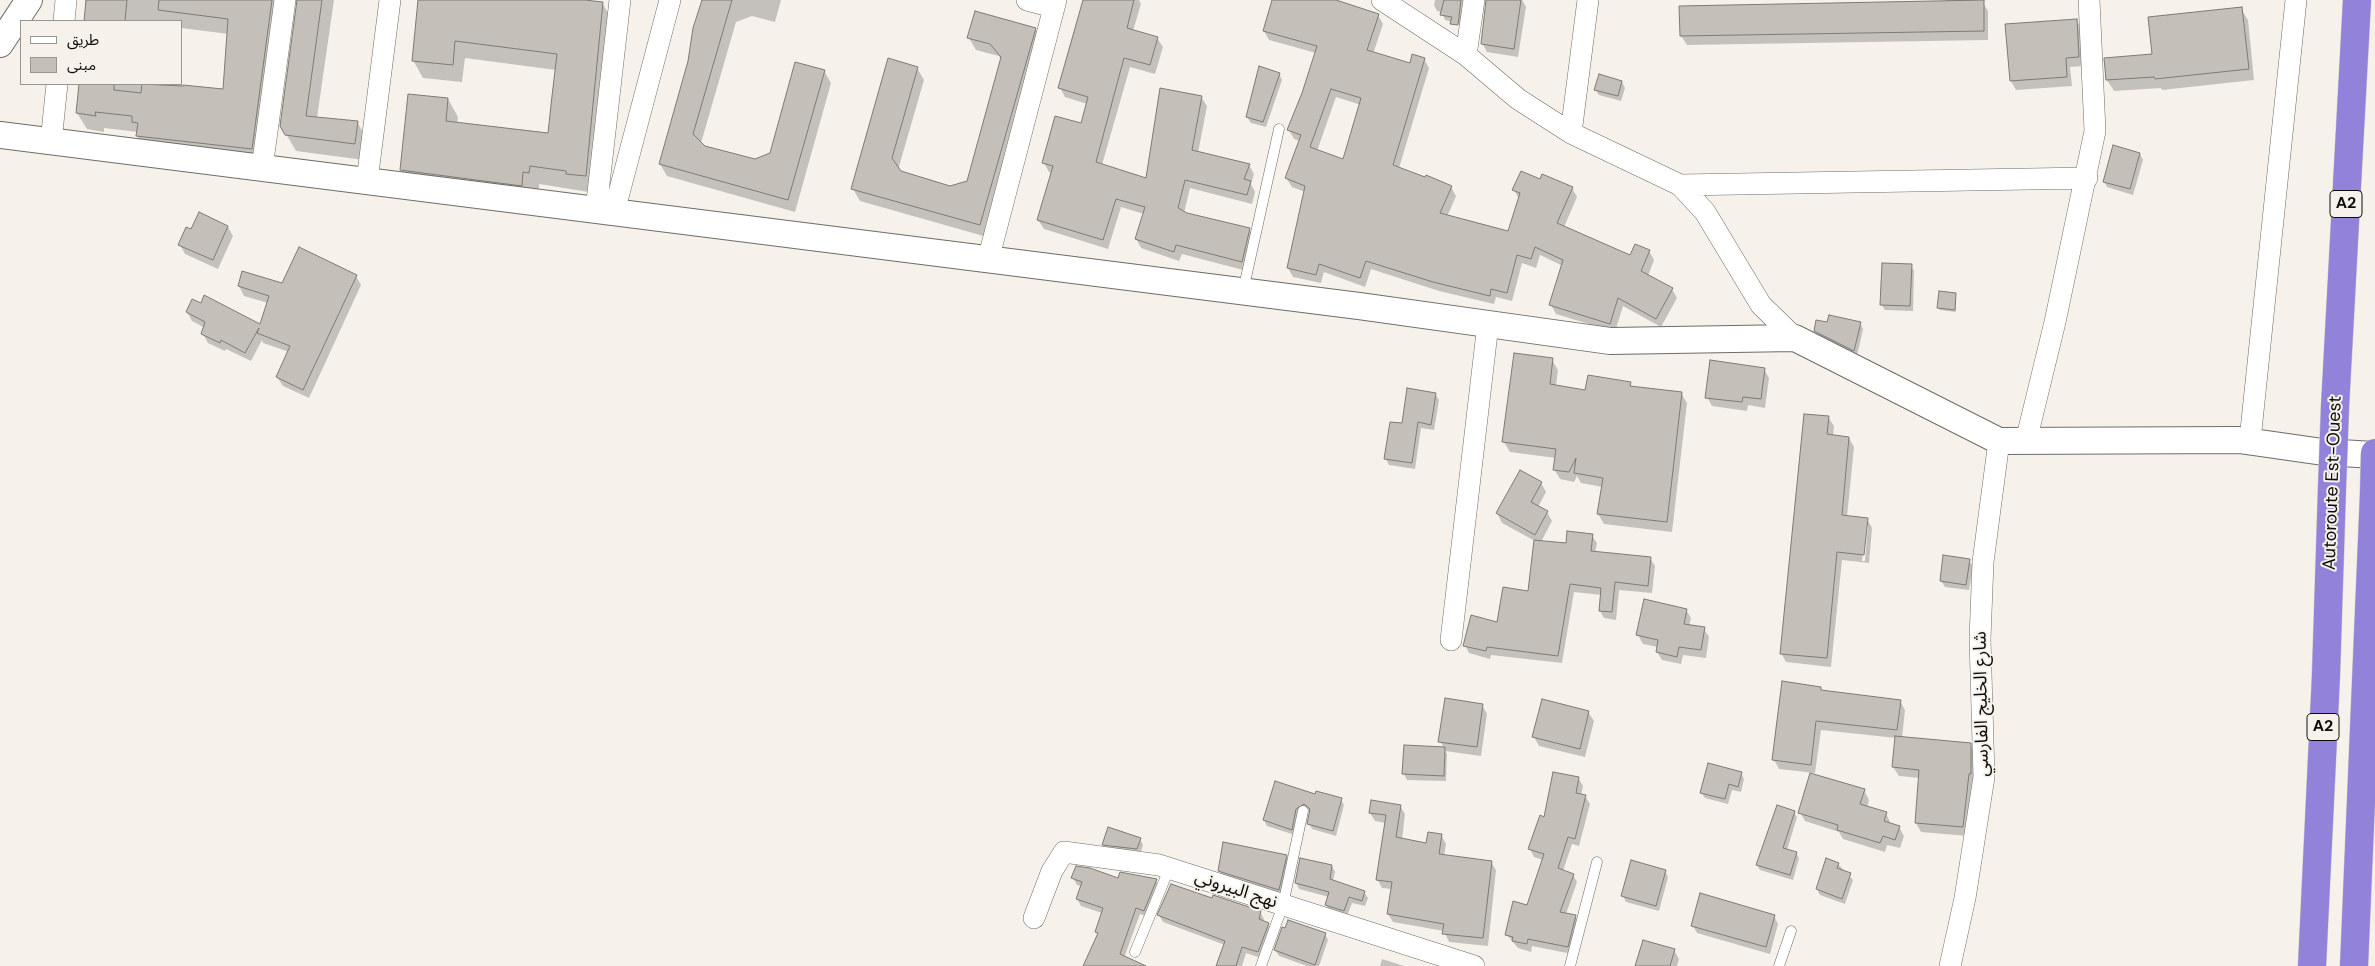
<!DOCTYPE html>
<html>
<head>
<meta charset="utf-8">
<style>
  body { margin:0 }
  #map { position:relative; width:2375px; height:966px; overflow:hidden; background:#f6f2eb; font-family:"DM Sans","Noto Sans Arabic",sans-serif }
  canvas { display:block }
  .legend { position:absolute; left:20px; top:20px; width:162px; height:65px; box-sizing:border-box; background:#f6f2eb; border:1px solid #999691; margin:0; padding:6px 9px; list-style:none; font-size:15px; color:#0d0c09 }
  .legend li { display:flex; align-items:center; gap:10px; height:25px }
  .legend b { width:25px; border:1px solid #999691 }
</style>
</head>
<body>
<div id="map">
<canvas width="2375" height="966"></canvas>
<ul class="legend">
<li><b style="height:6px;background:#fff"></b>طريق</li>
<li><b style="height:14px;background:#c4c0b9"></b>مبنى</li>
</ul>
</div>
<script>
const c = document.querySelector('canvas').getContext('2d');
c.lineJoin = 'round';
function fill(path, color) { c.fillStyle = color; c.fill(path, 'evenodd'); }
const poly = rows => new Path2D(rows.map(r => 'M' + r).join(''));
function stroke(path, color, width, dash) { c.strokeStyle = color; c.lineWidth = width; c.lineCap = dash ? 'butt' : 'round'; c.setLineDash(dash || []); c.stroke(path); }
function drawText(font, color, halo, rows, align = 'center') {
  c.font = font + ' "DM Sans","Noto Sans Arabic",sans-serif'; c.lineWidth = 4; c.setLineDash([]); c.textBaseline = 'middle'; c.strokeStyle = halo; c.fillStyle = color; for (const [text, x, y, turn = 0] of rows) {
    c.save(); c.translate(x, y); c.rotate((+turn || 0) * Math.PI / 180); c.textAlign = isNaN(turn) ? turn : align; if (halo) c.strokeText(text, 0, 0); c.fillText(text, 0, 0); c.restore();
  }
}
const shadow = poly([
  [88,0,334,0,317,118,357,122,367,139,364,160,296,151,286,134,298,5,296,4,285,8,261,165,147,153,137,136,138,132,104,128,104,132,87,129,77,113,80,84,154,84,225,90,229,34,181,28,181,21,86,21],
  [420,0,573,0,602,3,613,21,595,193,539,184,539,190,412,188,401,170,448,99,458,117,457,124,549,134,556,70,465,58,462,82,423,78,413,60],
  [703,0,781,0,775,22,752,16,736,22,701,143,705,147,755,161,771,153,824,71,831,83,795,212,667,176,660,164,689,61],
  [1084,0,1139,0,1141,4,1133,31,1157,38,1163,47,1155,74,1130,67,1102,165,1147,179,1201,97,1207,106,1198,153,1249,165,1254,174,1251,184,1255,192,1252,204,1190,188,1184,213,1249,229,1254,239,1247,271,1182,254,1179,261,1141,248,1136,239,1144,214,1121,207,1108,249,1044,229,1038,220,1052,173,1049,172,1044,163,1082,124,1087,104,1065,97,1060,88],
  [1273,0,1315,0,1378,15,1383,24,1373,54,1410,65,1424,59,1429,68,1399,168,1451,187,1456,196,1447,217,1509,233,1519,199,1514,190,1541,180,1572,188,1577,197,1564,227,1630,257,1649,251,1654,260,1648,276,1672,289,1677,298,1661,327,1623,306,1615,332,1556,314,1551,305,1563,266,1540,255,1536,268,1522,263,1512,301,1496,297,1494,304,1439,291,1371,269,1365,287,1324,272,1321,283,1293,277,1288,268,1305,192,1292,187,1286,178,1300,141,1294,139,1289,130,1316,53,1269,40,1264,31],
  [1336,97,1361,105,1344,161,1317,151],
  [1435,0,1466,0,1461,24,1445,20,1442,12,1437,11,1434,5],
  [1487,0,1522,0,1526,7,1518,57,1487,52,1482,43],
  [1945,0,1981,0,1988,11,1988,40,1687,45,1681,36,1681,7,1945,2],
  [2241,9,2248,20,2254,80,2162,90,2161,88,2114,91,2107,80,2106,59,2153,55],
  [2077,21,2082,30,2084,66,2070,67,2072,86,2016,90,2011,81],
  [1035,29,1042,41,987,237,860,201,853,189,917,68,924,80,898,170,900,172,950,187,968,182,1001,60,999,56,976,50,969,38],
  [1279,74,1282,80,1266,127,1251,123,1247,117],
  [1622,82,1625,88,1621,101,1599,95,1595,89],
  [2140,154,2143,160,2133,195,2107,187,2104,181],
  [228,227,233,236,218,269,185,254,180,245,192,231],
  [1911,266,1914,271,1913,311,1885,310,1881,304],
  [243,273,283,285,356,276,361,285,309,398,283,386,277,377,289,352,263,343,262,340,251,361,226,349,225,351,208,343,203,334,205,328,192,321,187,312,261,326,268,303,244,296,239,286],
  [1955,294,1956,312,1940,310,1938,308],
  [1860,323,1863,329,1857,356,1818,336,1815,330],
  [1552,360,1558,370,1556,386,1586,391,1630,383,1632,387,1681,393,1687,403,1672,532,1604,524,1598,514,1603,487,1581,483,1577,476,1574,482,1560,479,1554,469,1556,458,1510,452,1504,442],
  [1764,369,1769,378,1765,408,1748,405,1747,411,1712,406,1707,397],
  [1435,394,1439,400,1434,430,1421,428,1415,469,1389,465,1386,459,1403,425],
  [1828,417,1834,426,1833,436,1849,438,1854,447,1847,517,1867,519,1872,528,1869,563,1842,560,1831,667,1786,662,1781,653],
  [1866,526,1868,526,1865,561,1862,561],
  [1541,483,1546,492,1538,507,1547,512,1552,521,1541,542,1567,545,1592,536,1597,543,1595,553,1650,558,1655,566,1652,593,1619,590,1616,620,1604,618,1600,611,1602,595,1574,592,1562,663,1491,655,1490,659,1469,653,1465,645,1498,624,1529,593,1535,541,1502,523,1497,513],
  [1969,561,1973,566,1969,590,1945,587,1941,581],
  [1686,610,1691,618,1689,626,1704,629,1709,637,1706,658,1683,655,1681,664,1662,660,1657,652,1658,647,1643,644,1638,635],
  [1820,688,1823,692,1900,701,1905,710,1902,738,1970,744,1975,753,1976,783,1968,836,1921,832,1916,823,1920,778,1899,776,1893,767,1896,738,1821,730,1815,773,1779,769,1774,760],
  [1482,705,1487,714,1481,756,1445,751,1447,754,1446,781,1407,780,1404,774,1444,748,1440,741],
  [1588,712,1594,721,1585,757,1539,746,1534,737],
  [1741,773,1744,779,1741,792,1732,790,1728,804,1705,798,1701,792],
  [1579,779,1583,786,1581,796,1585,796,1590,804,1579,846,1572,844,1563,871,1573,875,1577,882,1566,914,1575,916,1580,924,1572,954,1532,946,1531,952,1518,948,1507,935,1528,906,1543,860,1534,857,1530,849,1544,818],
  [1864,790,1869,800,1867,808,1886,813,1891,824,1899,827,1904,836,1900,848,1887,845,1885,852,1843,839,1839,832,1805,821,1800,812],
  [1316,795,1341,799,1344,805,1336,836,1312,829,1309,823,1311,812,1308,809,1299,815,1295,835,1267,826,1264,820],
  [1400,806,1405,814,1402,840,1427,844,1441,835,1446,844,1444,856,1491,862,1496,870,1488,946,1449,942,1444,931,1393,922,1388,914,1392,889,1382,888,1377,879,1386,823,1375,821,1370,813],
  [1794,812,1797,817,1787,850,1796,853,1799,858,1793,880,1760,870,1757,865],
  [1140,839,1143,845,1140,855,1107,850,1104,844],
  [1286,856,1289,862,1282,895,1222,876,1219,870],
  [1838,864,1853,880,1845,904,1820,895,1817,889],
  [1332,866,1335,872,1333,881,1364,892,1368,898,1365,906,1352,903,1347,916,1330,911,1326,905,1329,897,1299,889,1296,883],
  [1665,871,1668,877,1659,911,1626,902,1623,896],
  [1121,874,1156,881,1160,887,1148,917,1140,914,1124,958,1132,966,1084,966,1098,935,1096,932,1102,913,1081,906,1077,899,1081,886,1077,885,1073,878,1119,880],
  [1213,900,1260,912,1264,919,1263,922,1268,924,1272,931,1261,958,1246,953,1242,966,1217,966,1225,945,1163,922,1159,915],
  [1774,916,1778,924,1770,954,1697,933,1693,926],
  [1286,930,1325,934,1328,940,1319,966,1307,966,1279,956,1275,950],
  [1674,950,1679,959,1677,966,1637,966],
  [1382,959,1404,966,1380,966]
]);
const building = poly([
  [86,0,127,0,125,21,84,21,86,0],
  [159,0,272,0,252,149,136,136,138,123,132,122,132,116,95,112,96,116,76,113,79,84,114,84,114,90,141,93,142,84,183,86,183,85,223,89,228,19,158,10,159,0],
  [297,0,322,0,306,116,358,121,355,144,285,135,280,126,297,0],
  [418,0,585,0,603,2,586,176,566,174,566,171,530,166,529,173,523,172,522,186,400,170,408,94,448,98,446,121,548,133,552,96,557,54,455,41,453,65,412,61,418,0],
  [702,0,732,0,693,134,705,146,755,159,770,153,795,62,825,70,788,200,659,164,688,61,693,28,702,0],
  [1083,0,1134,0,1127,28,1158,37,1150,65,1124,58,1096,162,1146,178,1160,88,1202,96,1192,150,1250,164,1244,179,1251,181,1247,195,1185,180,1178,208,1187,213,1250,228,1242,262,1176,245,1174,252,1135,239,1145,207,1116,199,1103,240,1037,220,1053,166,1042,163,1055,116,1081,123,1088,97,1058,88,1083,0],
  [1272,0,1336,0,1379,14,1367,50,1410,63,1412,54,1425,58,1393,165,1425,177,1426,175,1452,186,1440,213,1508,231,1520,193,1512,190,1521,171,1540,179,1542,174,1573,187,1557,223,1630,255,1635,244,1650,250,1641,271,1673,288,1656,319,1618,298,1610,324,1549,305,1563,260,1535,247,1531,259,1517,255,1507,293,1491,289,1490,296,1433,282,1366,261,1360,278,1319,264,1316,275,1287,268,1305,186,1285,178,1301,135,1287,130,1302,93,1317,46,1263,31,1272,0],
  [1331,89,1361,98,1343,159,1310,147,1331,89],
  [1444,0,1461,0,1458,25,1450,24,1452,17,1440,15,1444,0],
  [1486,0,1521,0,1514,49,1481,44,1486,0],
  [1984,0,1984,31,1680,36,1679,6,1984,0],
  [2242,7,2249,69,2155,79,2154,77,2106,80,2104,58,2152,54,2148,17,2242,7],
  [975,11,1036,28,980,225,851,189,888,58,918,67,892,158,901,171,950,186,967,181,1001,57,990,44,967,38,975,11],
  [2077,19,2079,57,2066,58,2067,77,2010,81,2005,24,2077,19],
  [1259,66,1280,73,1263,122,1246,117,1259,66],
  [1599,74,1622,81,1618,96,1594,90,1599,74],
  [2113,145,2140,153,2130,189,2103,182,2113,145],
  [199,212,228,226,213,260,178,245,186,227,191,229,199,212],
  [299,247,357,275,303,390,276,377,290,346,257,333,259,328,245,353,221,340,220,343,201,334,205,322,186,312,192,299,201,303,204,295,260,324,269,296,238,286,242,271,282,283,299,247],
  [1882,263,1912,264,1910,306,1880,305,1882,263],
  [1939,291,1956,293,1955,310,1937,308,1939,291],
  [1829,315,1861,322,1854,351,1814,331,1816,320,1827,322,1829,315],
  [1514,353,1553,358,1550,384,1585,390,1588,375,1631,382,1630,386,1682,392,1667,522,1597,514,1603,478,1574,473,1576,458,1569,472,1553,470,1556,449,1502,442,1514,353],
  [1710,360,1765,368,1761,399,1743,397,1742,402,1705,398,1710,360],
  [1407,388,1436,393,1431,425,1418,422,1412,463,1384,459,1390,422,1402,423,1407,388],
  [1804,414,1829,416,1827,434,1849,437,1842,515,1868,518,1864,555,1837,552,1827,658,1780,654,1804,414],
  [1520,470,1542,482,1531,502,1548,511,1535,535,1496,513,1520,470],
  [1567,531,1593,534,1591,551,1651,557,1648,586,1615,582,1612,612,1599,611,1601,588,1570,584,1558,656,1487,647,1486,651,1463,646,1471,615,1497,622,1503,587,1528,591,1534,540,1566,543,1567,531],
  [1943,555,1970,559,1966,585,1940,581,1943,555],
  [1644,599,1687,609,1684,624,1705,627,1701,650,1679,647,1677,657,1656,652,1658,640,1636,635,1644,599],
  [1782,681,1821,687,1821,690,1901,700,1897,730,1816,721,1811,765,1772,760,1782,681],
  [1445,698,1483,704,1477,747,1438,742,1445,698],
  [1542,699,1589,711,1580,749,1532,737,1542,699],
  [1895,736,1971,743,1971,774,1969,774,1963,827,1915,823,1919,770,1892,767,1895,736],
  [1404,745,1445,747,1444,776,1402,774,1404,745],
  [1708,763,1742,772,1738,787,1729,784,1725,799,1700,793,1708,763],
  [1553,772,1579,777,1576,793,1586,795,1575,839,1568,837,1558,868,1574,874,1560,912,1576,915,1568,947,1528,939,1527,944,1512,941,1513,937,1505,935,1513,901,1527,905,1544,854,1528,849,1540,815,1544,817,1553,772],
  [1810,773,1865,789,1860,804,1887,812,1884,821,1900,826,1895,840,1883,836,1880,843,1837,830,1838,825,1798,813,1810,773],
  [1275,781,1315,794,1316,791,1342,798,1333,831,1307,824,1310,809,1304,804,1296,809,1292,830,1263,820,1275,781],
  [1371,800,1401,805,1396,837,1426,843,1428,832,1442,834,1439,854,1492,861,1483,938,1442,934,1444,924,1387,914,1392,882,1376,880,1386,815,1369,813,1371,800],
  [1777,805,1795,811,1783,848,1797,852,1790,875,1756,865,1777,805],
  [1108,827,1141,838,1137,849,1102,845,1108,827],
  [1223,842,1287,855,1279,890,1218,871,1223,842],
  [1300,858,1332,865,1330,879,1365,891,1362,901,1349,897,1344,911,1325,905,1329,892,1295,883,1300,858],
  [1826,858,1839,863,1837,868,1851,873,1842,899,1816,889,1826,858],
  [1631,860,1666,870,1656,906,1621,896,1631,860],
  [1076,866,1090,868,1118,878,1120,872,1157,879,1144,911,1136,908,1120,954,1146,966,1083,966,1098,933,1095,932,1103,908,1076,899,1082,882,1071,878,1076,866],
  [1171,884,1212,898,1213,895,1261,911,1259,919,1269,923,1258,952,1242,947,1236,966,1216,966,1225,941,1157,915,1171,884],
  [1700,893,1775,915,1766,947,1691,926,1700,893],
  [1288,920,1326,933,1315,965,1274,950,1282,927,1285,928,1288,920],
  [1643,940,1675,949,1670,966,1635,966,1643,940]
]);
const service = poly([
  [1243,291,1279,129],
  [1135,952,1169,869],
  [1261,966,1283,905,1303,811],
  [1570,966,1597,862],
  [1779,966,1791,931]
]);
const minor = poly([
  [1027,0,1054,7],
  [1382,0,1466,55,1518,99,1571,133,1680,185,1705,212,1761,305,1795,338],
  [64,21,66,0],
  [1466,55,1474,0],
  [1571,133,1588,0],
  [51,142,57,84],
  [262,168,285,0],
  [367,181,390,0],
  [1680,185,2087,178],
  [596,210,620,0],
  [614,212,670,0],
  [988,260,1056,0],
  [2250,440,2296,0],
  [2026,441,2055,322,2095,131,2089,0],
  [1451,640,1488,324],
  [1034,918,1052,871,1064,852,1159,865,1474,966],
  [1950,966,1965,898,1984,777,1980,639,1983,562,1999,441]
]);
const tertiary = poly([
  [0,44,29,0],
  [0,135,1359,306,1610,341,1795,338,1999,441,2239,440,2323,452,2375,455]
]);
const motorway = poly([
  [2335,407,2357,0],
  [2312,966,2326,675,2332,488],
  [2354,966,2374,493]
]);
const motorwayBridge = poly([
  [2332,488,2335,407],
  [2374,493,2375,453]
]);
const shields = [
  [2346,204,32],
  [2323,727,32]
];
const shieldNames = [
  ["A2",2346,204],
  ["A2",2323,727]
];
const streetNames = [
  ["Autoroute Est-Ouest",2333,483,-88],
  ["شارع الخليج الفارسي",1982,704,-91],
  ["نهج البيروني",1236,890,18]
];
fill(shadow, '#0003');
fill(building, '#c4c0b9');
stroke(building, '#7d7a74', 1);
stroke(service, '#6f6c65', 11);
stroke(minor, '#6f6c65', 22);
stroke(tertiary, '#6f6c65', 28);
stroke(motorway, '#cfcece', 29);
stroke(service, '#fff', 10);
stroke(minor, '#fff', 21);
stroke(tertiary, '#fff', 26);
stroke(motorway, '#9282d9', 28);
stroke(motorwayBridge, '#cfcece', 29, []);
stroke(motorwayBridge, '#9282d9', 28);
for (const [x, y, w] of shields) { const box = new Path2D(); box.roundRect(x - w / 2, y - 13.5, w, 27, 4); c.fillStyle = '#f6f2eb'; c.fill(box); stroke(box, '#0d0c09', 1); }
drawText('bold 16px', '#0d0c09', null, shieldNames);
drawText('18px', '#0d0c09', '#f6f2eb', streetNames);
</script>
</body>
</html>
